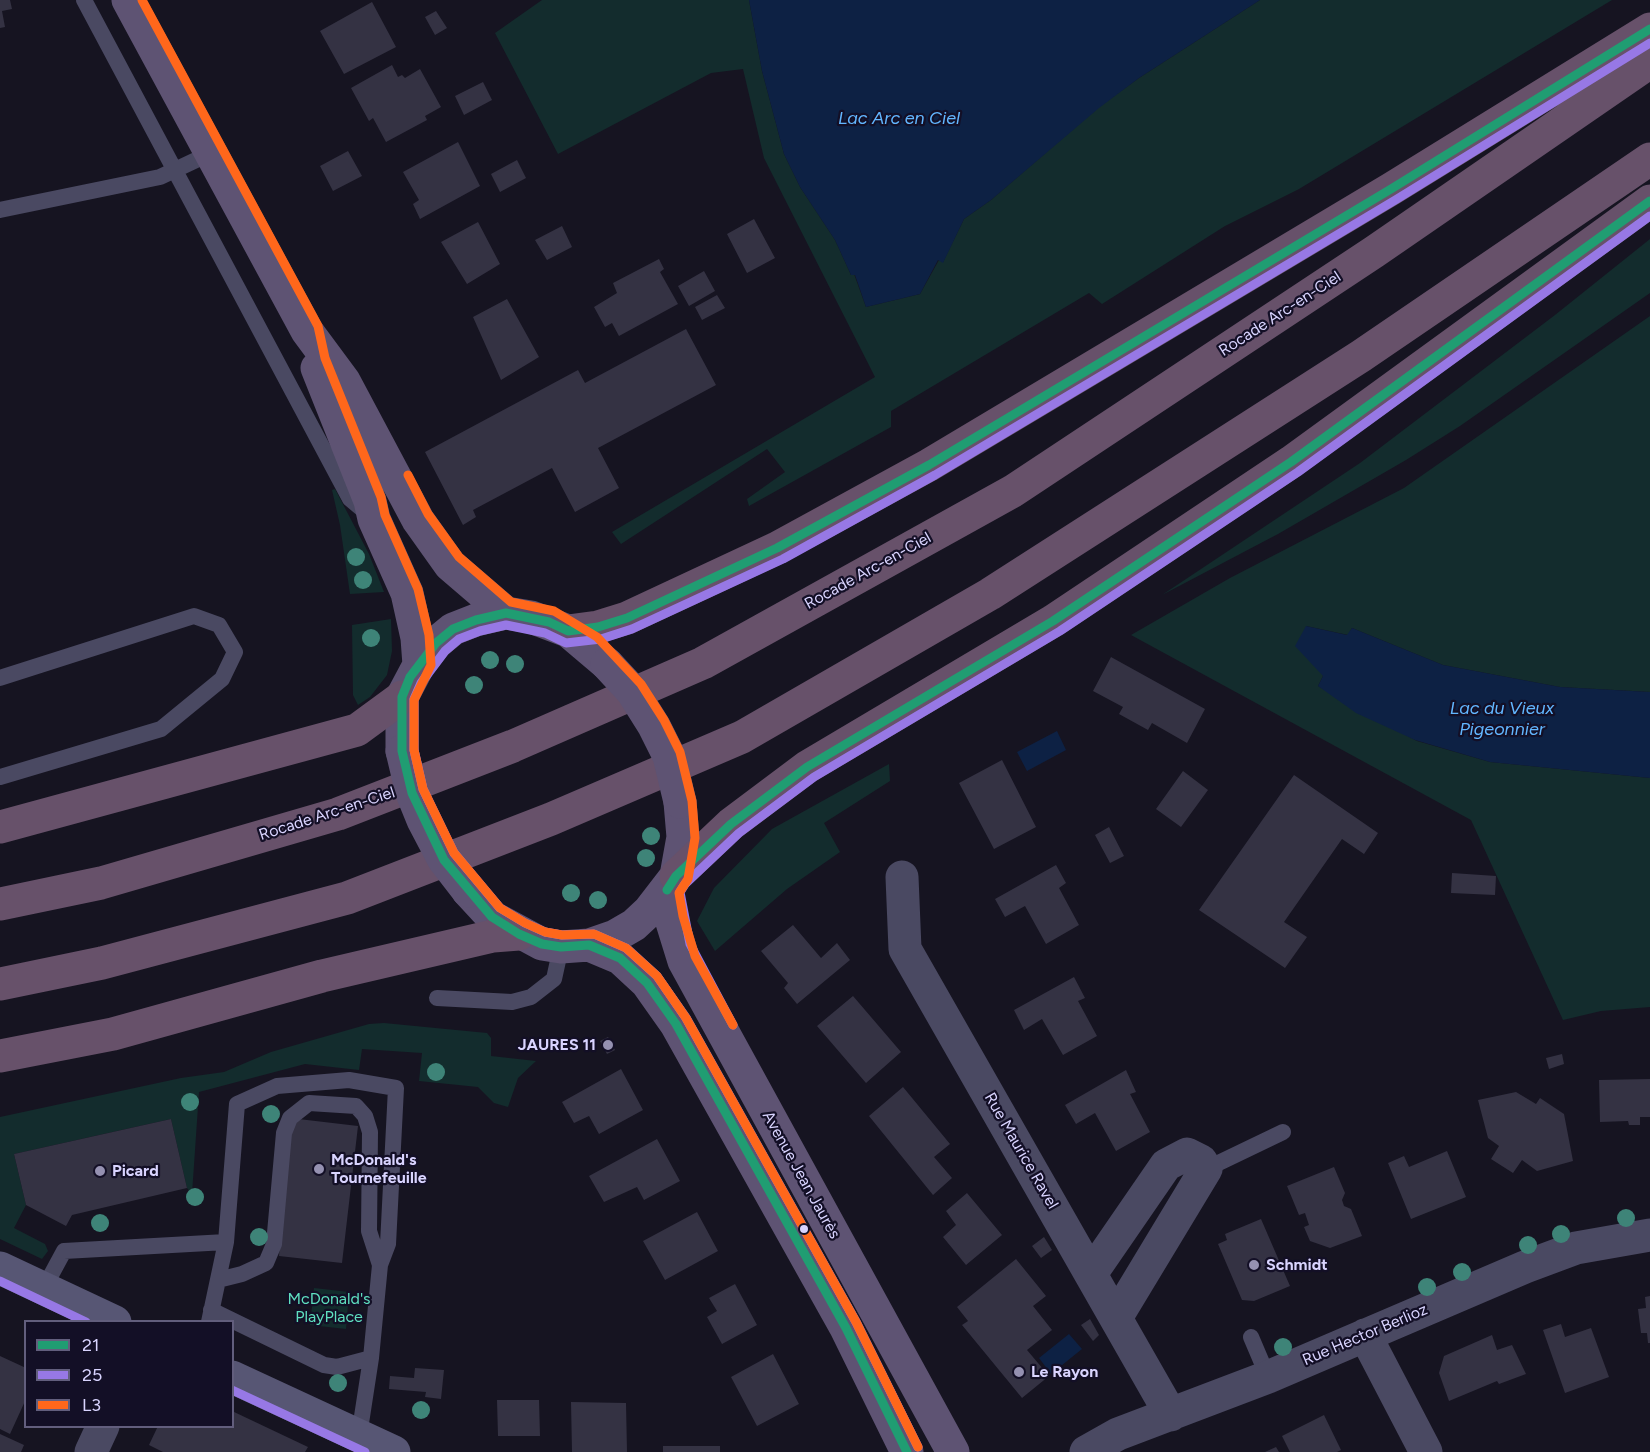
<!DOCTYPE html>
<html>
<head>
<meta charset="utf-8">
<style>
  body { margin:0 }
  #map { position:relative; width:1650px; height:1452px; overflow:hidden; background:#161421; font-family:Figtree,sans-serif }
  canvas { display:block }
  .legend { position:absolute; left:24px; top:1320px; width:210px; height:108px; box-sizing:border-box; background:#130f26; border:2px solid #625e7d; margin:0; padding:8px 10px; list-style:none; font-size:18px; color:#d9d4ff }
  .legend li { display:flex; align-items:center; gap:12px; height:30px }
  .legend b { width:30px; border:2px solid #625e7d }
</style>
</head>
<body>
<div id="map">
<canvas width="1650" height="1452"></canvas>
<ul class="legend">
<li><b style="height:8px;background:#209d72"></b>21</li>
<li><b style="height:8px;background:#9778e5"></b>25</li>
<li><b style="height:8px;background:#ff671b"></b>L3</li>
</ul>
</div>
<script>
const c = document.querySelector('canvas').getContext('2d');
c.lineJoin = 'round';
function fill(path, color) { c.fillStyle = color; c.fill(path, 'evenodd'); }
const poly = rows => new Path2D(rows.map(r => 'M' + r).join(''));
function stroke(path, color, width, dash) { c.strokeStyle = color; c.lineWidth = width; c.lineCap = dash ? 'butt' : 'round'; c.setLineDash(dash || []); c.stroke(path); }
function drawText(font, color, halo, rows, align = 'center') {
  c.font = font + ' Figtree,sans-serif'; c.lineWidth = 4.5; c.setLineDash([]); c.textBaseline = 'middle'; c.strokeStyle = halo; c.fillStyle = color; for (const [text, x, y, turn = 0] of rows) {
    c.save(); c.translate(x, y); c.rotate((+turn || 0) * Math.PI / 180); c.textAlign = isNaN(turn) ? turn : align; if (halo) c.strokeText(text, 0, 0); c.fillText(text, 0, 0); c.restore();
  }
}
const green = poly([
  [542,0,749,0,762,71,784,154,800,187,835,240,851,275,854,274,866,307,920,294,939,260,943,262,964,219,991,200,1099,107,1139,78,1260,0,1612,0,1299,189,1225,226,1102,304,1089,293,891,411,891,427,749,506,747,499,785,472,767,449,621,544,612,532,875,377,764,158,743,69,711,73,558,154,495,33],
  [1650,239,1650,293,1460,426,1406,460,1278,534,1162,595,1360,463,1555,315],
  [1650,316,1650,692,1560,687,1443,665,1352,628,1348,635,1306,626,1323,676,1318,686,1417,741,1490,762,1650,778,1650,1007,1601,1011,1563,1020,1471,820,1131,635,1230,578,1404,488],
  [335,489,369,554,384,592,350,594,340,525,332,490],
  [391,619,392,651,387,675,370,697,358,705,353,695,352,625],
  [889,764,890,781,824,823,840,852,787,889,715,951,697,921,714,888,772,829],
  [384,1023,487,1033,491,1038,491,1056,536,1061,518,1078,508,1107,494,1103,478,1087,419,1081,422,1053,362,1049,359,1070,305,1064,199,1092,192,1194,187,1188,171,1119,14,1154,26,1205,14,1228,45,1244,48,1251,42,1259,0,1239,0,1117,181,1078,224,1072,271,1052,369,1024],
  [314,1288,349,1292,346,1329,310,1325]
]);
const water = poly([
  [749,0,1260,0,1139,78,1099,108,991,200,964,219,943,263,938,260,920,294,866,307,855,275,851,275,835,240,800,187,784,154,762,71],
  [1306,626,1347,635,1352,628,1443,665,1560,687,1650,692,1650,778,1490,762,1415,740,1356,713,1318,686,1323,676,1295,646],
  [1057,731,1066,750,1027,771,1017,752],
  [1069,1334,1082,1349,1051,1374,1039,1358]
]);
const building = poly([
  [0,0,10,0,12,9,2,11,5,27,0,28],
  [372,2,396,47,344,74,320,31],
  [436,11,447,28,435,35,425,17],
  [392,65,398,77,402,75,405,78,420,69,441,107,425,116,427,120,386,142,373,118,369,121,351,88],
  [483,82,492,100,464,115,455,96],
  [458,142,480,186,420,219,413,204,419,200,403,172],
  [348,151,362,176,333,191,320,166],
  [517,160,526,178,500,192,491,174],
  [754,219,775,258,747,273,727,234],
  [478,222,500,264,467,284,441,242],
  [562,226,572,247,547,260,535,240],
  [659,259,664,269,660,272,678,304,619,336,612,323,605,327,594,307,617,293,613,283],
  [704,271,715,291,689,306,678,286],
  [717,295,725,308,702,320,695,307],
  [507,299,539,357,501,380,473,317],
  [686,329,716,385,598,448,619,488,575,512,552,468,473,510,476,517,463,525,425,452,578,370,585,383],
  [1111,657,1205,709,1187,743,1152,723,1148,730,1119,714,1123,707,1093,691],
  [1002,760,1036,827,994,849,959,783],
  [1183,771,1208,790,1181,827,1156,809],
  [1294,775,1378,833,1364,854,1342,839,1284,922,1307,937,1285,968,1199,910],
  [1109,827,1124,856,1110,863,1095,835],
  [1056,865,1066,883,1059,888,1079,925,1046,944,1025,906,1005,917,995,899],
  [1452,873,1496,876,1495,895,1451,893],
  [793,925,821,958,837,943,850,960,797,1004,784,988,788,983,761,951],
  [1074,977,1085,998,1078,1001,1097,1036,1063,1055,1042,1019,1024,1030,1014,1010],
  [853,996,901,1052,866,1083,817,1026],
  [608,1037,615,1050,607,1054,600,1041],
  [1562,1054,1564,1064,1549,1069,1546,1058],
  [621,1069,643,1110,599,1134,589,1116,574,1123,562,1102],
  [1126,1070,1136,1092,1130,1094,1150,1132,1116,1151,1095,1113,1076,1124,1065,1105],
  [1650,1079,1650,1117,1640,1117,1640,1125,1629,1125,1628,1121,1600,1122,1599,1080],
  [903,1087,950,1144,934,1157,952,1178,933,1195,869,1116],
  [1516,1092,1536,1104,1540,1098,1564,1114,1573,1161,1537,1171,1522,1160,1513,1173,1491,1159,1499,1146,1488,1138,1478,1100],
  [290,1118,358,1126,342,1263,279,1256],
  [171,1119,187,1188,72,1215,66,1226,26,1205,14,1154],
  [657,1139,680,1181,644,1200,637,1187,604,1202,589,1176],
  [1447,1151,1466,1197,1411,1219,1388,1163,1404,1156,1409,1167],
  [1334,1167,1345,1193,1342,1200,1344,1206,1351,1209,1362,1236,1330,1248,1310,1241,1304,1227,1309,1225,1305,1213,1299,1215,1287,1186],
  [967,1193,1002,1235,966,1265,943,1237,956,1225,946,1211],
  [697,1212,718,1251,665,1280,643,1241],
  [1261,1219,1290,1286,1254,1301,1242,1300,1218,1244,1227,1240,1225,1234],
  [1044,1237,1052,1250,1041,1258,1032,1246],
  [1016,1259,1046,1296,1033,1306,1052,1330,1027,1350,1049,1376,1022,1398,962,1325,968,1321,957,1307],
  [735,1284,757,1325,722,1344,707,1317,717,1311,709,1298],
  [1650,1296,1650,1343,1648,1343,1647,1333,1641,1333,1638,1309,1646,1308,1645,1297],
  [1090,1319,1099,1335,1093,1341,1081,1325],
  [1561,1324,1565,1337,1591,1328,1609,1377,1565,1393,1543,1330],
  [1492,1335,1497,1350,1512,1345,1526,1374,1499,1384,1497,1381,1449,1401,1439,1373,1444,1356],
  [773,1354,799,1404,757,1426,731,1377],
  [0,1356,26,1368,26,1399,10,1434,0,1429],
  [415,1368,444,1370,441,1399,425,1397,426,1392,389,1389,390,1376,414,1378],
  [497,1400,539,1400,540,1436,498,1436],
  [571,1402,626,1403,627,1452,572,1452],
  [232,1411,308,1447,305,1452,163,1452,149,1445,158,1426,232,1426],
  [1324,1415,1341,1450,1337,1452,1290,1452,1282,1436],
  [0,1434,24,1445,21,1452,0,1452],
  [663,1446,720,1446,720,1452,663,1452],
  [1276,1447,1279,1452,1265,1452]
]);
const lane = poly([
  [84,0,350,499,369,515],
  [0,210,160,177,211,153],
  [0,678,194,616,219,625,235,652,222,679,161,729,0,777],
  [437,998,512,1002,531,997,554,979,561,947],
  [1206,1169,1283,1132],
  [218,1280,242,1274,266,1263,274,1244,284,1133,290,1118,309,1103,356,1106,365,1116,370,1132,369,1231,380,1265],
  [44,1288,64,1251,226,1242],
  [211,1310,324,1365,337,1367,371,1358],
  [209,1322,226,1242,237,1104,277,1086,349,1080,396,1088,388,1244,380,1265,371,1358,359,1436],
  [1251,1337,1268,1377]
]);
const street = poly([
  [902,877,905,949,1171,1415],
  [1091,1274,1166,1165,1187,1154,1201,1161,1206,1169,1116,1318],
  [1365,1335,1426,1452],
  [91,1452,103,1426],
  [1086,1452,1118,1434,1268,1377,1525,1267,1576,1248,1650,1235]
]);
const secondary = poly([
  [0,1268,115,1322],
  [232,1377,394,1452]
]);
const primary = poly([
  [128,0,307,331,344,381,418,520,450,565,506,613],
  [317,368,370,501,374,519,407,593,417,638,419,665],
  [402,751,402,697,419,665,436,643,453,629,476,620,506,613,531,617,568,631,607,664],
  [667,890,671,919,684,961,953,1452],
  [468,891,492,917,542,944,561,947,589,945,615,936,634,925,649,911,676,876,683,837,680,802],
  [589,945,620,958,647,983,676,1024,846,1328,907,1452]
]);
const highway = poly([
  [568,631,598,627,627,618,777,548,929,465,1391,189,1650,29],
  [0,827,357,730,402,697],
  [676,876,731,824,807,767,1053,621,1291,462,1650,201],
  [0,904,101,883,338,814,513,746,703,663,1013,491,1374,252,1650,62],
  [0,984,102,963,347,898,551,819,742,737,990,594,1361,356,1650,159],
  [0,1056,113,1034,322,976,493,936,519,934]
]);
const primaryBridge = poly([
  [607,664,632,691,654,726,669,756,680,802],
  [402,751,412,793,423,820,444,860,468,891]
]);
const bus1 = poly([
  [667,890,676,876,731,824,807,767,1053,621,1291,462,1650,201],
  [907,1452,846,1328,676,1024,647,983,620,958,589,945,561,947,542,944,519,934,492,917,444,860,412,793,402,751,402,697,410,677,436,643,453,629,476,620,506,613,549,622,568,631,598,627,627,618,777,548,929,465,1391,189,1650,29]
]);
const bus2 = poly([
  [733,1025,690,944,680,892,685,884,739,833,814,777,1060,631,1298,472,1650,216],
  [0,1281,86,1322],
  [232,1390,365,1452],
  [918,1447,856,1322,686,1018,657,976,626,948,594,934,562,935,545,932,525,923,500,908,454,853,423,789,414,750,414,699,421,683,445,651,459,639,480,631,506,625,545,633,566,643,601,639,632,629,783,559,935,475,1397,199,1650,43]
]);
const bus3 = poly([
  [142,0,318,326,325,358,381,497,385,515,418,589,429,635,431,665,414,700,414,750,423,789,454,853,500,908,525,923,545,932,562,935,594,934,626,948,657,976,686,1018,856,1322,918,1447],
  [408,475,428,514,459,557,511,602,554,611,597,637,641,684,664,720,680,752,692,801,695,838,688,879,679,893,683,916,695,956,733,1025]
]);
const trees = [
  [356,557],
  [363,580],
  [371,638],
  [490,660],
  [515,664],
  [474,685],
  [651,836],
  [646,858],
  [571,893],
  [598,900],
  [436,1072],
  [190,1102],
  [271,1114],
  [195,1197],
  [1626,1218],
  [100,1223],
  [1561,1234],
  [259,1237],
  [1528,1245],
  [1462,1272],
  [1427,1287],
  [1283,1347],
  [338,1383],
  [421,1410]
];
const markers = [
  [608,1045,6,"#9591b1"],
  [319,1169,6,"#9591b1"],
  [100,1171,6,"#9591b1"],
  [804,1229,5,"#d9d4ff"],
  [1254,1265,6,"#9591b1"],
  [1019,1372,6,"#9591b1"]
];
const streetNames = [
  ["Rocade Arc-en-Ciel",1280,314,-33],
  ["Rocade Arc-en-Ciel",868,571,-29],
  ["Rocade Arc-en-Ciel",327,814,-18],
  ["Rue Maurice Ravel",1021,1151,60],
  ["Avenue Jean Jaurès",801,1175,61],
  ["Rue Hector Berlioz",1365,1335,-23]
];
const poiNames = [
  ["JAURES 11",596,1045,"right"],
  ["McDonald's",331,1160],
  ["Tournefeuille",331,1178],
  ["Picard",112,1171],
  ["Schmidt",1266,1265],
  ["Le Rayon",1031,1372]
];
const parkNames = [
  ["McDonald's",329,1299],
  ["PlayPlace",329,1317]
];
const waterNames = [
  ["Lac Arc en Ciel",899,119],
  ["Lac du Vieux",1502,709],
  ["Pigeonnier",1502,730]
];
fill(green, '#132c2d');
fill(water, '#0d2144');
fill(building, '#343243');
stroke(lane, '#4a4962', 16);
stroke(street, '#4a4962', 33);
stroke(secondary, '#575674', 33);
stroke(primary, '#5e5373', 33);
stroke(highway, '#67516a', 33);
stroke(primaryBridge, '#5e5373', 33);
stroke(bus1, '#209d72', 9);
stroke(bus2, '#9778e5', 9);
stroke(bus3, '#ff671b', 9);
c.fillStyle = '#3e8478';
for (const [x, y] of trees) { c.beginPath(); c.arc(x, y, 9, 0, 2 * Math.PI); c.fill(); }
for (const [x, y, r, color] of markers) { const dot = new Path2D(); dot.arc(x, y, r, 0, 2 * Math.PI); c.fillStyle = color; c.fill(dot); stroke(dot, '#130f26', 2); }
drawText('16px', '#d9d4ff', '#130f26', streetNames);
drawText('bold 16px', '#d9d4ff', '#130f26', poiNames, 'left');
drawText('16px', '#5fe0c0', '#130f26', parkNames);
drawText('italic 18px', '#62b6ff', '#130f26', waterNames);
</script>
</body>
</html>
